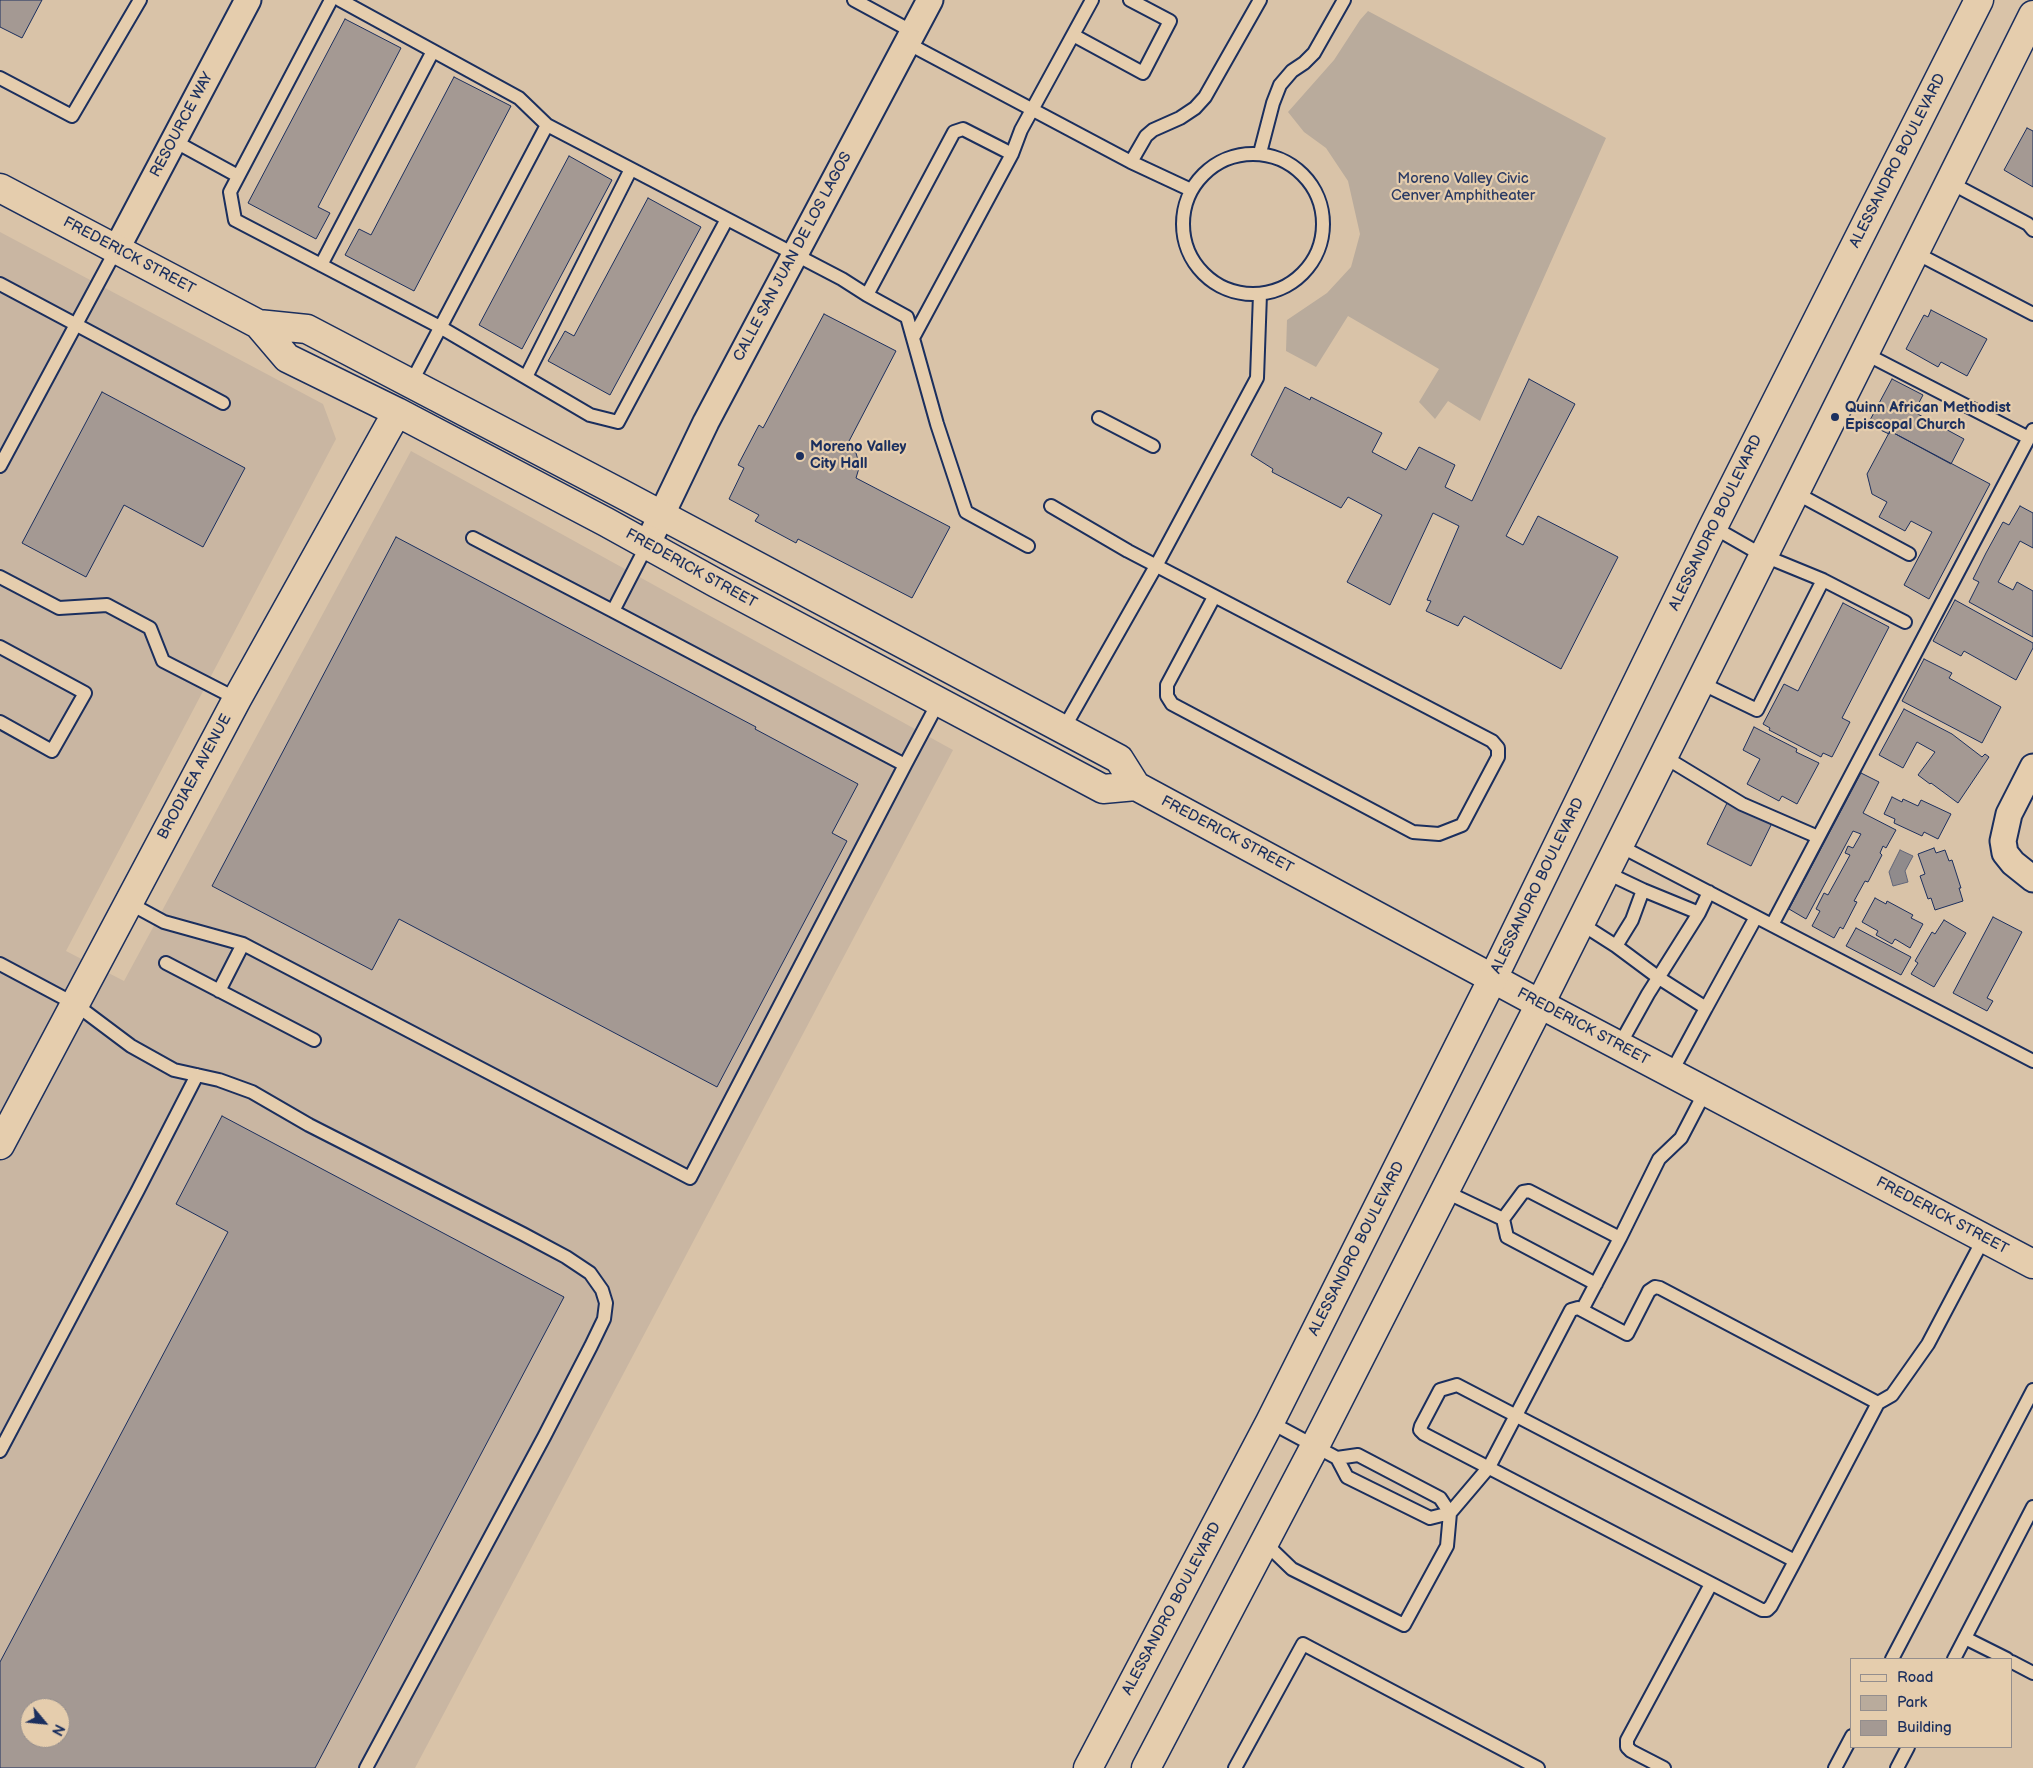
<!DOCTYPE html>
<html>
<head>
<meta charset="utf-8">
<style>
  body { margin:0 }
  #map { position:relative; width:2033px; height:1768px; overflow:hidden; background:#d9c3a8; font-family:"Balsamiq Sans",sans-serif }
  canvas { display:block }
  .legend { position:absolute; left:1850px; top:1658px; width:162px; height:90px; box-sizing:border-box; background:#e5cdad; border:1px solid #948e8d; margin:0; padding:6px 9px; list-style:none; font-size:15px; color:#1b2f5e }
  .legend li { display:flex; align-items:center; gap:10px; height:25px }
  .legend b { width:25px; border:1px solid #948e8d }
  .north { position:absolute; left:20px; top:1698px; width:50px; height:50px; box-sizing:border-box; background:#e5cdad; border:1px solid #948e8d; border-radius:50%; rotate:118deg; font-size:14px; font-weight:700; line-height:20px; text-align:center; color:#1b2f5e }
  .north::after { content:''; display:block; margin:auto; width:18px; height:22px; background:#1b2f5e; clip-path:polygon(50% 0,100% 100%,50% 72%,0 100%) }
</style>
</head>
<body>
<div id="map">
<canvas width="2033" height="1768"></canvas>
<ul class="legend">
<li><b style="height:6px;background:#e5cdad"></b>Road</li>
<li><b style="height:14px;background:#b9ab9c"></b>Park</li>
<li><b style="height:14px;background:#a49993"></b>Building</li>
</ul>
<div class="north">N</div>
</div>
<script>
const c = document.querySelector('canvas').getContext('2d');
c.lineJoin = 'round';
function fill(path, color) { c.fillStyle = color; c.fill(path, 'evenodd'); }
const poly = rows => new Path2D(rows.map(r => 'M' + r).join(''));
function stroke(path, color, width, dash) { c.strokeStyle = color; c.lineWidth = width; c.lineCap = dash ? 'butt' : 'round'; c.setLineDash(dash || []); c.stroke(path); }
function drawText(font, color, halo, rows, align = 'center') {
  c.font = font + ' "Balsamiq Sans",sans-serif'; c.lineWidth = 4.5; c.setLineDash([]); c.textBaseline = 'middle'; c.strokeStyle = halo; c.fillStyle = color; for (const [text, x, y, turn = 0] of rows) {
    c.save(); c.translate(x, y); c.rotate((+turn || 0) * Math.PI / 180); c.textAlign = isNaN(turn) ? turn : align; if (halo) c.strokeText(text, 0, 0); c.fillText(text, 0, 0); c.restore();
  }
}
const built = poly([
  [0,232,323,404,336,439,66,951,124,981,411,451,953,750,415,1768,0,1768],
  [30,1708,60,1708,60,1738,30,1738]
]);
const green = poly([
  [1368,11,1606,138,1480,421,1448,401,1435,419,1419,402,1439,369,1348,316,1316,367,1286,351,1287,320,1327,293,1351,267,1360,234,1348,181,1326,148,1304,132,1288,112,1334,60,1360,20]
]);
const water = poly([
  [1900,850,1913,856,1905,871,1908,882,1893,886,1889,872,1900,850]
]);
const building = poly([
  [0,0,42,0,22,38,0,27,0,0],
  [345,19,401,48,318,207,330,213,316,239,248,203,345,19],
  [454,77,511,106,414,291,345,255,359,229,371,235,454,77],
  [2027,128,2033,131,2033,187,2004,170,2027,128],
  [569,156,612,180,522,349,479,325,569,156],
  [648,198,701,227,610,395,548,361,565,331,574,336,648,198],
  [1931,310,1987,339,1967,376,1941,362,1938,367,1906,349,1924,315,1928,317,1931,310],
  [824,314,896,351,847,445,856,453,858,460,859,468,856,478,950,527,912,598,798,539,796,543,755,521,759,515,729,499,744,468,738,465,759,425,763,428,824,314],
  [1529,379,1575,404,1506,536,1523,545,1538,516,1618,557,1561,669,1464,616,1458,626,1426,611,1431,601,1427,600,1459,526,1433,513,1390,605,1347,582,1382,515,1348,497,1341,508,1272,472,1273,469,1251,455,1285,387,1310,400,1311,397,1382,433,1372,452,1406,470,1419,447,1455,465,1445,487,1472,501,1529,379],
  [1892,379,1923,395,1914,412,1964,439,1951,464,1890,431,1889,434,1874,427,1875,425,1869,422,1892,379],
  [102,392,245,468,203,547,124,505,86,577,22,543,102,392],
  [1890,431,1990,484,1929,599,1904,585,1932,532,1911,521,1905,531,1879,517,1887,502,1872,494,1867,474,1890,431],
  [2020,506,2033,513,2033,548,2020,541,1998,582,2013,590,2017,582,2033,591,2033,637,1969,602,1979,582,1973,579,1986,553,2003,522,2009,525,2020,506],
  [396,537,756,727,755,729,858,784,832,833,847,841,717,1087,399,919,372,970,212,886,396,537],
  [1955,600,2033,643,2033,648,2016,680,1964,651,1961,656,1933,641,1955,600],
  [1843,603,1889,627,1842,718,1850,722,1832,757,1823,753,1821,757,1769,730,1770,728,1763,724,1784,684,1798,691,1843,603],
  [1924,659,1952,673,1949,678,2001,707,1982,743,1902,701,1924,659],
  [1904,709,1952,734,1982,757,1985,754,1989,757,1958,803,1931,783,1930,784,1918,775,1935,752,1917,742,1903,768,1879,755,1904,709],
  [1754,727,1797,749,1796,752,1819,763,1797,804,1782,796,1779,801,1747,784,1760,759,1743,750,1754,727],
  [1861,773,1879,782,1863,813,1896,830,1886,848,1883,846,1880,853,1882,855,1868,882,1865,881,1854,901,1857,902,1843,929,1840,927,1834,938,1812,926,1820,911,1816,909,1824,893,1828,895,1850,855,1845,853,1848,846,1853,848,1861,834,1853,831,1806,919,1789,909,1861,773],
  [1892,797,1902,802,1903,799,1918,806,1921,800,1951,814,1938,839,1924,832,1922,836,1894,823,1895,819,1884,814,1892,797],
  [1729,799,1773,821,1751,866,1707,844,1729,799],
  [1934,848,1936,853,1945,850,1949,861,1952,860,1961,888,1959,888,1963,901,1935,910,1931,898,1928,899,1920,876,1925,874,1918,854,1934,848],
  [1875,898,1886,904,1887,901,1913,915,1911,918,1923,924,1910,948,1895,939,1892,944,1876,935,1878,931,1862,922,1875,898],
  [1993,917,2022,932,1987,998,1993,1001,1987,1011,1953,993,1993,917],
  [1944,920,1966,933,1934,987,1911,974,1918,963,1915,961,1932,932,1935,934,1944,920],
  [1856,928,1911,957,1901,975,1846,946,1856,928],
  [222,1116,564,1297,315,1768,0,1768,0,1662,228,1232,176,1204,222,1116],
  [30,1708,60,1708,60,1738,30,1738,30,1708]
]);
const lane = poly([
  [331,0,230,192,235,220,440,327,590,415,618,422,727,219],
  [340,0,519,98,547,125,842,279,867,295,907,317,937,424,966,512,1028,546],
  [854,0,913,32],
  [1073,35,1143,73,1170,21,1130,0],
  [907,43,1131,162,1191,190],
  [0,78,72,116,140,0],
  [174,141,238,176],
  [1260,153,1273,103,1280,85,1292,71,1304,63,1314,53,1344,0],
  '1183 224a70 70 0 1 1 140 0a70 70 0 1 1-140 0Z',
  [1131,162,1146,136,1153,130,1180,118,1195,108,1205,97,1260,0],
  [1949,182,2028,224,2033,230],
  [1914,252,2033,314],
  [321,265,433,51],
  [0,284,223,403],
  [867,295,954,132,963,129,1012,154,1021,130,1092,0],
  [913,338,1012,154],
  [1864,353,2029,438],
  [526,377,631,169],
  [411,383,547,125],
  [1099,418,1153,446],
  [0,466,116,250],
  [1794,492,1909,554],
  [1051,506,1128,551,1492,741,1498,748,1498,757,1462,825,1439,834,1413,832,1172,704,1167,696,1167,685,1214,597],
  [1713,527,1762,555,1823,580,1905,622],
  [473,538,613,611],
  [0,577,59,608,107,605,150,628,163,661,237,699],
  [0,647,85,693,52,751,0,722],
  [1699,682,1757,710,1823,580],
  [1064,728,1156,566,1257,378,1260,294],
  [1663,756,1742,804,1818,837],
  [905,765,939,701],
  [1618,845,2033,1061],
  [1643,890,1699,913,1709,892],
  [129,903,164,922,243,944,690,1178,905,765,613,611,647,545],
  [1580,923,1616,946,1632,920,1643,890,1605,872],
  [1772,925,2033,430],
  [1616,946,1659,978,1706,1008,1671,1073],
  [166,963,314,1040],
  [0,964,75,1004,131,1046,174,1070,219,1080,252,1092,309,1125,523,1234,566,1257,590,1273,602,1290,606,1303,604,1319,591,1346,544,1437,366,1768],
  [219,991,243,944],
  [1706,1008,1756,917],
  [1619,1046,1648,994,1699,913],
  [1444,1191,1503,1219,1523,1192,1529,1191,1620,1238,1659,1159,1681,1138,1706,1090],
  [1503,1219,1507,1237,1596,1284],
  [1582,1310,1620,1238],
  [1270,1422,1337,1458,1347,1477,1430,1518,1450,1513],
  [0,1451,138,1190,197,1075],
  [1337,1458,1358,1455,1440,1498,1450,1513],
  [1264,1542,1292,1569,1404,1625,1447,1546,1450,1513,1489,1467,1571,1310,1578,1308,1627,1334,1649,1291,1655,1287,1660,1288,1878,1403],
  [1795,1561,1457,1385,1440,1390,1421,1426,1420,1430,1424,1434,1762,1610,1767,1610,1771,1606,1795,1561,1878,1403,1892,1395,1928,1344,1984,1238],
  [1965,1638,2007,1659],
  [1892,1659,2033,1390],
  [1954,1659,2033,1507],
  [2012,1662,2033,1673],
  [1235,1768,1303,1644,1538,1768],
  [1664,1768,1631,1751,1627,1747,1627,1740,1711,1584],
  [1835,1768,1852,1736],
  [1897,1768,1908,1747]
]);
const street = poly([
  [116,250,248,0],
  [647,545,706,422,930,0],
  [2033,767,2009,814,2003,841,2005,853,2013,863,2033,879]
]);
const secondary = poly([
  [0,188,258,324,307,329,620,493,1119,759,1136,786,1540,1004,2033,1264],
  [258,324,287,358,397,412,606,522,716,583,1103,789,1136,786],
  [0,1145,237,699,397,412]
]);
const primary = poly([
  [1088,1768,1270,1422,1493,978,1713,527,1979,0],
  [1146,1768,1315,1446,1540,1004,2033,15]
]);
const markers = [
  [1835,417,5,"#1b2f5e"],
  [800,456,5,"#1b2f5e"]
];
const streetNames = [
  ["RESOURCE WAY",182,125,-62],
  ["ALESSANDRO BOULEVARD",1898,161,-63],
  ["FREDERICK STREET",129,256,28],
  ["CALLE SAN JUAN DE LOS LAGOS",793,257,-62],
  ["ALESSANDRO BOULEVARD",1716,523,-64],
  ["FREDERICK STREET",691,569,29],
  ["BRODIAEA AVENUE",195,777,-62],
  ["FREDERICK STREET",1227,835,28],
  ["ALESSANDRO BOULEVARD",1538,886,-64],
  ["FREDERICK STREET",1583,1027,28],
  ["FREDERICK STREET",1942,1216,28],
  ["ALESSANDRO BOULEVARD",1357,1249,-63],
  ["ALESSANDRO BOULEVARD",1172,1609,-62]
];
const parkNames = [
  ["Moreno Valley Civic",1463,179],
  ["Cenver Amphitheater",1463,196]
];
const poiNames = [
  ["Quinn African Methodist",1845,408],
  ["Episcopal Church",1845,425],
  ["Moreno Valley",810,447],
  ["City Hall",810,464]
];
fill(built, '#c9b6a2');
fill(green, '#b9ab9c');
fill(water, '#908b8c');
stroke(water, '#61667a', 1);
fill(building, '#a49993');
stroke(building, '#1b2f5e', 1);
stroke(lane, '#1b2f5e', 16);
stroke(street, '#1b2f5e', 29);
stroke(secondary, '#1b2f5e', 31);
stroke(primary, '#1b2f5e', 31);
stroke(lane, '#e5cdad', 12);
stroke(street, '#e5cdad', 25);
stroke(secondary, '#e5cdad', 28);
stroke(primary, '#e5cdad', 28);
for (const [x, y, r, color] of markers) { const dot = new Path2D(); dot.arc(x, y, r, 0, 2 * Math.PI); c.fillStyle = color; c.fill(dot); stroke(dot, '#e5cdad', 2); }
drawText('15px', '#1b2f5e', '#e5cdad', streetNames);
drawText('15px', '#2b3b64', '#e5cdad', parkNames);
drawText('bold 15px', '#1b2f5e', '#e5cdad', poiNames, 'left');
</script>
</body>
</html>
